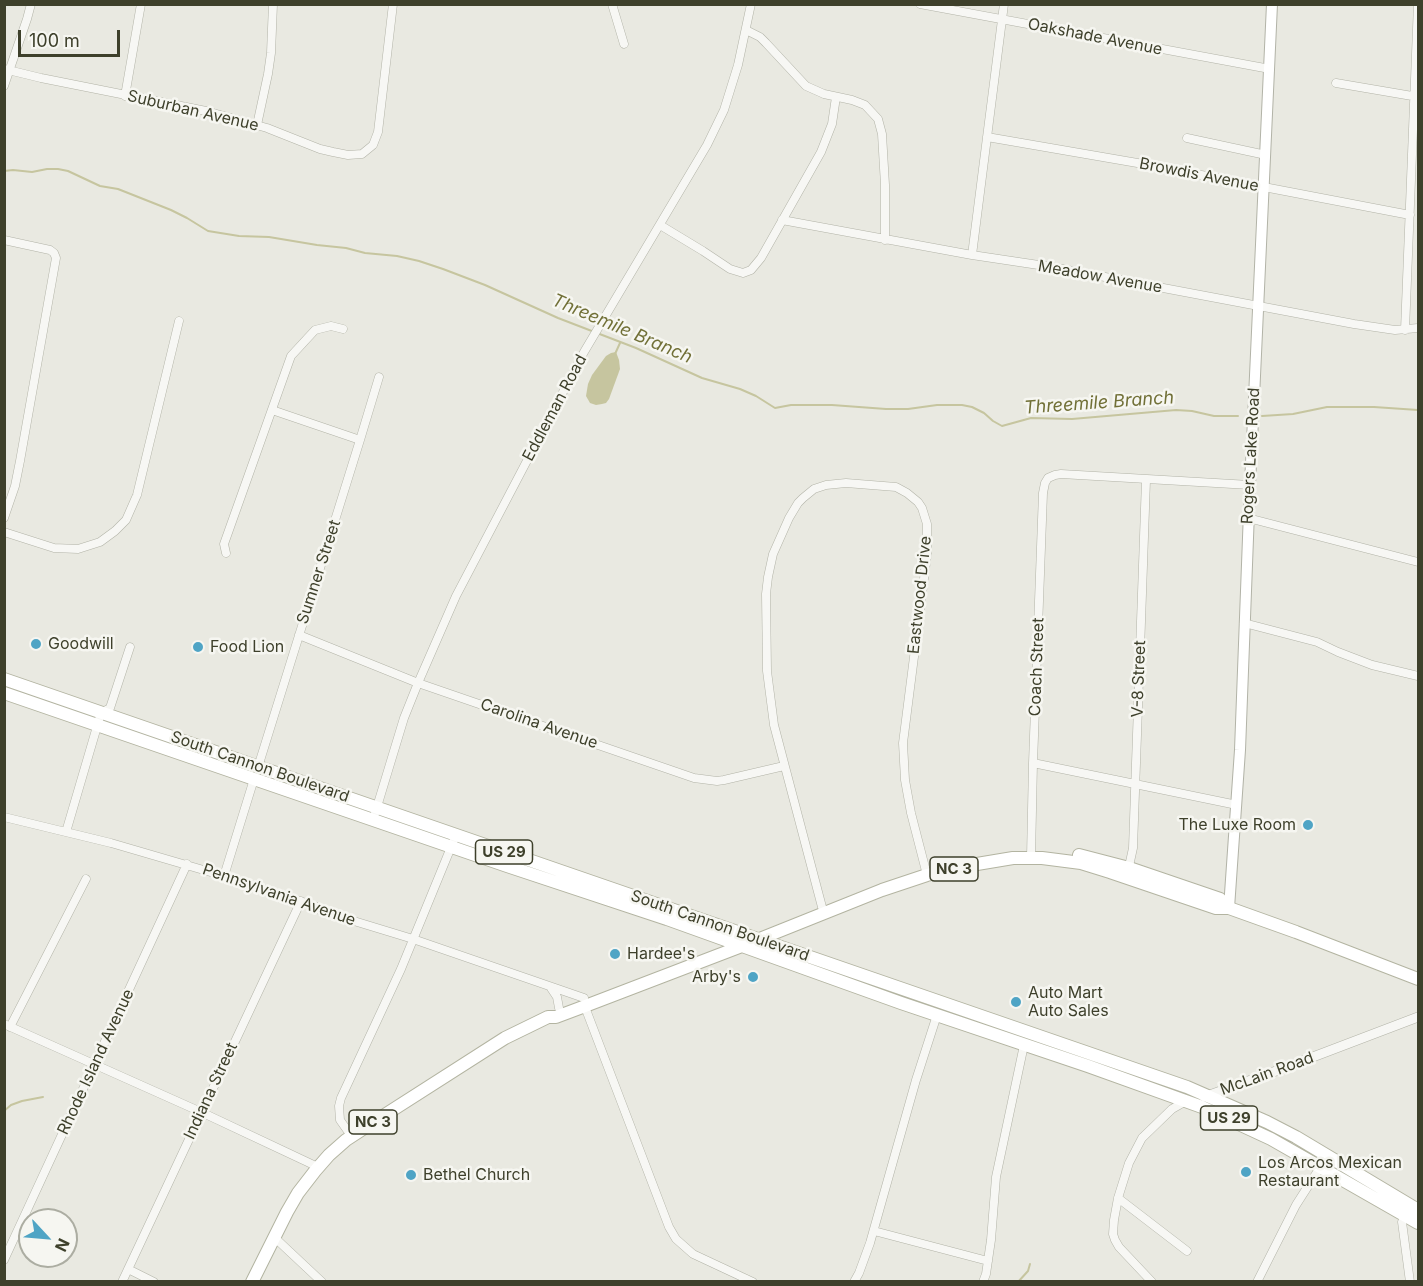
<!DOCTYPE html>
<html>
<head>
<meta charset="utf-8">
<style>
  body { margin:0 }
  #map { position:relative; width:1423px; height:1286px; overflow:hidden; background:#e9e9e1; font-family:Inter,sans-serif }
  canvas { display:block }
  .frame { position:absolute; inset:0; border:6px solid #3e402b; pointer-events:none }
  .north { position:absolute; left:18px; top:1208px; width:60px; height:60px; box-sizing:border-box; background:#f6f6f1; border:2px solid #acada2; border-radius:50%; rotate:116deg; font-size:16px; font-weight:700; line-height:24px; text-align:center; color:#3e402b }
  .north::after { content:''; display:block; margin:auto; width:21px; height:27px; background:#4fa4c5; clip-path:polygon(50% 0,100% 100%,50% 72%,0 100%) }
  .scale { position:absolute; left:18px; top:30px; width:102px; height:27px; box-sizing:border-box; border:3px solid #3e402b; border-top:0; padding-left:8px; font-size:18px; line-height:21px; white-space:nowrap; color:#3e402b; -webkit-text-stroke:4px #f6f6f1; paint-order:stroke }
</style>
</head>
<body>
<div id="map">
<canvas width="1423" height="1286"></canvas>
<div class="frame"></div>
<div class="north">N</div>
<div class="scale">100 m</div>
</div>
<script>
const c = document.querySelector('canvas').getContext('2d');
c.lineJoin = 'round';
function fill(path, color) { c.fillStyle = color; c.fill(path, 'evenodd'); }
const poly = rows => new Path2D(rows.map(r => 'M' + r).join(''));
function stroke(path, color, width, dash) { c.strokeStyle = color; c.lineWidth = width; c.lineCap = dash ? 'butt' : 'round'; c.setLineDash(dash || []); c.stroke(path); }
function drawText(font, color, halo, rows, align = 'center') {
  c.font = font + ' Inter,sans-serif'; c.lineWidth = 5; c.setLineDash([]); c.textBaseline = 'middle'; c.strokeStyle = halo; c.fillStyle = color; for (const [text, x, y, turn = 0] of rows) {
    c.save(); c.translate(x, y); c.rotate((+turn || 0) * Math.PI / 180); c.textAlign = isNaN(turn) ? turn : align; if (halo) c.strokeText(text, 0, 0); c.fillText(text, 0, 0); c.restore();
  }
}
const water = poly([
  [616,352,619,360,620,369,609,399,606,403,602,404,596,405,590,403,586,396,588,384,592,375,606,356,611,353]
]);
const stream = poly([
  [4,171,13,170,32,172,47,169,58,169,68,171,100,186,118,189,171,210,187,218,208,231,239,236,269,237,317,245,346,248,365,253,397,256,419,261,443,269,485,285,558,318,636,348,702,378,740,389,756,396,775,408,791,405,832,405,886,409,908,409,937,405,962,405,972,407,984,413,993,421,1002,426,1031,418,1072,419,1176,410,1192,411,1214,416,1238,416],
  [615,354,620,343],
  [1262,416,1293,414,1327,407,1374,407,1418,410],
  [4,1111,11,1105,22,1101,43,1097],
  [1018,1282,1028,1271,1030,1264]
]);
const minor = poly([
  [612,4,624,44],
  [920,4,1270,69],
  [746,30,760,37,766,43,806,86,824,94,852,100,865,105,878,119,882,134,885,185,885,240],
  [4,69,41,78,206,111,267,128,320,149,333,152,348,155,362,154,373,145,378,132,393,4],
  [1336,83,1418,97],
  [4,86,27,19,31,4],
  [125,96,141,4],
  [257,125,268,74,271,53,273,4],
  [987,137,1149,165,1410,215],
  [1187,138,1266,155],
  [782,220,972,255,1052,267,1354,324,1395,330,1418,328],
  [660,225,703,251,730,269,743,273,751,270,761,258,821,152,832,124,836,97],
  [4,240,50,250,54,253,56,258,20,461,15,486,4,518],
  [972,255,1004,4],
  [1405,330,1418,4],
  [272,410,360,440],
  [1248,518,1418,562],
  [4,532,54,548,78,549,100,542,115,531,126,520,137,495,179,321],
  [226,553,224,544,291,356,315,330,331,326,343,329],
  [1244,623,1317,642,1338,652,1372,665,1418,676],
  [299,635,418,683,694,778,717,781,724,780,784,766],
  [1033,763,1237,805],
  [258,767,360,440,379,377],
  [4,817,111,843,224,876,315,906,321,911,413,939,584,998],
  [373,820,404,718,418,683,456,596,584,352,707,145,724,110,738,65,751,4],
  [66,832,101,713,110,708,130,647],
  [1031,857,1033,763,1043,493,1045,483,1048,478,1055,475,1061,474,1250,485],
  [1128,871,1133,848,1146,480],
  [224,876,254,779],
  [822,907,774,725,767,671,766,594,768,577,773,554,789,518,798,503,803,498,814,489,826,485,846,483,896,487,907,493,918,502,922,508,927,524,927,555,903,743,905,780,911,813,927,875],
  [551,988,557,997,559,1008],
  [585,1007,669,1227,676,1239,693,1254,753,1282],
  [4,1024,201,1112,318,1167],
  [10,1027,86,879],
  [352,1137,340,1120,339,1106,341,1098,401,969,456,835],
  [1118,1198,1187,1251],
  [1407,1212,1402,1222,1410,1282],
  [874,1231,988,1261],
  [274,1237,322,1282],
  [4,1260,187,864],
  [128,1269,154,1282],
  [122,1282,301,901],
  [854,1282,859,1273,870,1243,916,1080,937,1015],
  [983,1282,986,1274,991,1240,996,1177,1024,1045],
  [1152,1282,1119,1247,1115,1240,1113,1234,1114,1220,1118,1198,1129,1163,1142,1138,1172,1109,1186,1101],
  [1257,1282,1296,1205,1321,1166]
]);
const tertiary = poly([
  [1204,1097,1276,1071,1418,1017]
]);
const secondary = poly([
  [1229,908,1240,750,1250,485,1272,4]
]);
const primary = poly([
  [4,679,1187,1087,1267,1122,1296,1137,1418,1210],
  [4,693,507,866,667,919,901,1003,1088,1066,1202,1107,1271,1139,1418,1223],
  [1079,855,1129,868,1220,899,1229,908],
  [252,1282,287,1212,298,1193,315,1171,329,1155,346,1140,369,1125,505,1038,548,1017,556,1017,580,1008,742,946,882,890,927,875,971,865,1013,858,1042,858,1081,863,1110,872,1216,908,1229,908,1296,932,1418,979]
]);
const markers = [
  [36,644,6,"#4fa4c5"],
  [198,647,6,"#4fa4c5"],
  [1308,825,6,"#4fa4c5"],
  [615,954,6,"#4fa4c5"],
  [753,977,6,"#4fa4c5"],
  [1016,1002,6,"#4fa4c5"],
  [1246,1172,6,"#4fa4c5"],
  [411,1175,6,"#4fa4c5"]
];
const shields = [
  [504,852,57],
  [954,869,48],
  [1229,1118,57],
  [373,1122,48]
];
const shieldNames = [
  ["US 29",504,852],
  ["NC 3",954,869],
  ["US 29",1229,1118],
  ["NC 3",373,1122]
];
const streetNames = [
  ["Oakshade Avenue",1095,37,11],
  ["Suburban Avenue",193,111,13],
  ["Browdis Avenue",1199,175,11],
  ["Meadow Avenue",1100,277,10],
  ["Eddleman Road",555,408,-62],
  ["Rogers Lake Road",1251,456,-87],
  ["Sumner Street",319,572,-72],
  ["Eastwood Drive",920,595,-84],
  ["Coach Street",1037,667,-88],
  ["V-8 Street",1139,679,-88],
  ["Carolina Avenue",539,724,19],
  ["South Cannon Boulevard",260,767,19],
  ["Pennsylvania Avenue",279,895,19],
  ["South Cannon Boulevard",720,926,19],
  ["Rhode Island Avenue",96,1062,-65],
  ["McLain Road",1267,1074,-20],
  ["Indiana Street",211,1091,-65]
];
const poiNames = [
  ["Goodwill",48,644],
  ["Food Lion",210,647],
  ["The Luxe Room",1296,825,"right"],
  ["Hardee's",627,954],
  ["Arby's",741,977,"right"],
  ["Auto Mart",1028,993],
  ["Auto Sales",1028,1011],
  ["Los Arcos Mexican",1258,1163],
  ["Restaurant",1258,1181],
  ["Bethel Church",423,1175]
];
const waterNames = [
  ["Threemile Branch",622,329,23],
  ["Threemile Branch",1099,403,-4]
];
fill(water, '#c6c59f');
stroke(stream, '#c6c59f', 2);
stroke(minor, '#b2b3a7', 9);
stroke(tertiary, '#b2b3a7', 10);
stroke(secondary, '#b2b3a7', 12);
stroke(primary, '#b3b4a1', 14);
stroke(minor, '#f7f7f4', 8);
stroke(tertiary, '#f7f7f4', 9);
stroke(secondary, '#fff', 10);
stroke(primary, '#fff', 12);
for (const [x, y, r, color] of markers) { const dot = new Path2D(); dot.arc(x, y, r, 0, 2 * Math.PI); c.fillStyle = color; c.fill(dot); stroke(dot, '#f6f6f1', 2); }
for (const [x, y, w] of shields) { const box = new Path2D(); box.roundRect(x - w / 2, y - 12, w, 24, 4.5); c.fillStyle = '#f6f6f1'; c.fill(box); stroke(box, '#3e402b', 1.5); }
drawText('bold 15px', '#3e402b', null, shieldNames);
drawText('16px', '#3e402b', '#f6f6f1', streetNames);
drawText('16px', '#3e402b', '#f6f6f1', poiNames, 'left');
drawText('italic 18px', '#717037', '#f6f6f1', waterNames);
</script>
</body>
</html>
